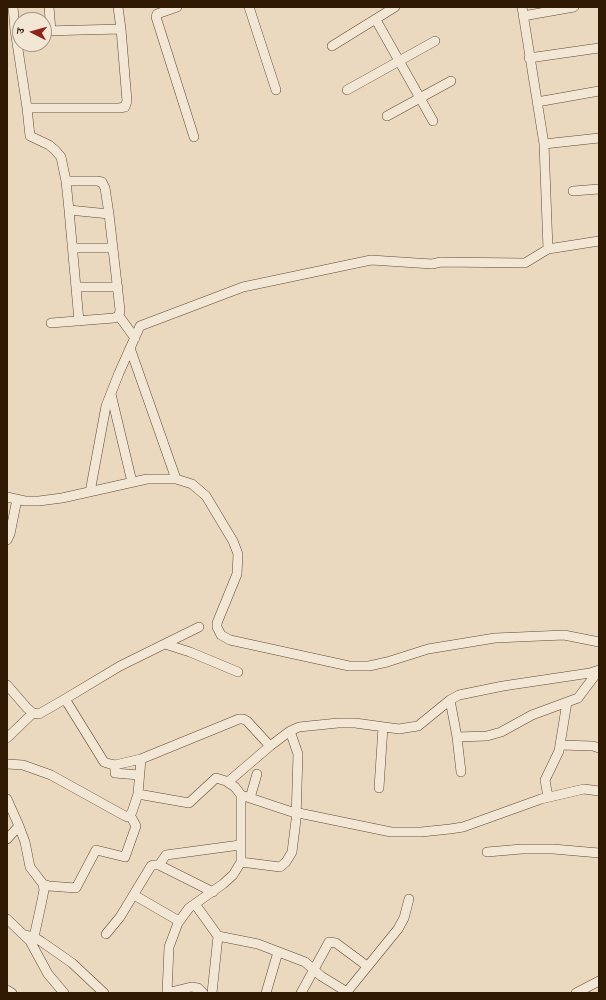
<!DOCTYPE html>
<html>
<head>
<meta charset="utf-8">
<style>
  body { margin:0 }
  #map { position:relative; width:606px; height:1000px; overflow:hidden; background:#ebd9bf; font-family:"IM FELL Great Primer","Noto Serif Devanagari",serif }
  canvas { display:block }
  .frame { position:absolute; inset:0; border:8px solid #311a03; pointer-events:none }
  .north { position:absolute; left:12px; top:12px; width:40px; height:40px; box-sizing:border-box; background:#f2e6d5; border:1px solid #a59481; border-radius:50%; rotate:276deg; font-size:11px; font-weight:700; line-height:16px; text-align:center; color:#311a03 }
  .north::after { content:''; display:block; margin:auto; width:14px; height:18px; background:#8f2418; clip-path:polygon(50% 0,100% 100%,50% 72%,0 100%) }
</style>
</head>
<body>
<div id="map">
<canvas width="606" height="1000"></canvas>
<div class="frame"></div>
<div class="north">उ</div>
</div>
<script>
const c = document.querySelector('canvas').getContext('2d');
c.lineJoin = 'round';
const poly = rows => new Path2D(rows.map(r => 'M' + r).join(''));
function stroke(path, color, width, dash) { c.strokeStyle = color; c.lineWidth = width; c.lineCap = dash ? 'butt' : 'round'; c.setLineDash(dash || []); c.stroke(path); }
const minor = poly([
  [13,7,15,30,27,108,119,108,125,107,127,101,121,29],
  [49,7,51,31],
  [177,7,157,14,156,17,194,137],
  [249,7,276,90],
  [522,7,544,144,599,138],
  [523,16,574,7],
  [376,20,433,121],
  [44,31,121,29,118,7],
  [332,46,395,7],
  [529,58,599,48],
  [347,90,435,41],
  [537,102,599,91],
  [27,108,30,136,49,145,55,150,61,157,66,181,69,210,79,321],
  [387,116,451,81],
  [544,144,548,249,599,241],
  [573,191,599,189],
  [69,210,109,214],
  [73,248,113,248],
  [77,287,118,287],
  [119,316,135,338],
  [51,323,114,318,119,316,120,310,109,214,105,188,102,182,97,181,66,181],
  [130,348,176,479],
  [111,394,132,482],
  [90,492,106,406,119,373,140,326,243,287,371,260,432,264,441,262,525,263,548,249],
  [7,497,25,501,39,501,62,498,147,479,176,479,192,484,206,496,233,541,238,554,237,574,217,623,217,627,221,635,230,640,349,666,369,666,387,662,428,649,495,638,564,635,599,642],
  [7,540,10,534,17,499],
  [165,644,190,652,238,672],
  [7,685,27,708,33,713,39,714,65,699,120,666,199,627],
  [65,699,104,762,110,764,115,765,141,759,239,719,243,719,247,721,270,746],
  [450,700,457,737,461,772],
  [457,737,487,736,501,732,532,715,578,698,599,670],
  [7,738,33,713],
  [560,745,593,746,599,748],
  [7,764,23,765,51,775,125,816,128,817,132,812,138,794,189,803,216,778,226,781,235,787,241,795,241,862,233,875,223,884,189,908,178,923,169,947,167,993],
  [115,765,115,773,139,775],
  [228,782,270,746,290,731,299,727,338,723,355,723,399,729,411,727,418,726,450,700,459,695,503,686,590,673,599,670],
  [379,788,383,727],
  [138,794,141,759],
  [241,795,289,811,391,832,421,832,450,829,463,827,541,799,584,789,599,791],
  [548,797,545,780,559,751,567,702],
  [250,798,257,774],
  [7,799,19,826,25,842,30,867,43,884,44,890,41,905,34,937],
  [7,839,19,826],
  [487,852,522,849,553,849,599,853],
  [241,862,280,867,286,862,292,852,296,820,298,754,290,731],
  [159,865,166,855,240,845],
  [43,884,49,886,76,888,96,850,125,857,136,826,130,815],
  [134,895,179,921],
  [195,904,218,936,212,993],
  [7,919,30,941,48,974,64,993],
  [106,934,120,917,151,866,153,865,159,865,213,892],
  [24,935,34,937,42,942,72,963,104,993],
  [218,936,258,944,305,962,321,976,347,992],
  [7,990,12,993],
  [167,993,191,987,198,988,203,993],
  [266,993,278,952],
  [301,993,329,942,336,943,367,966],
  [346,993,398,929,404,918,409,899],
  [576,993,599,981]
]);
stroke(minor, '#604a32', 10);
stroke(minor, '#f2e6d5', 9);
</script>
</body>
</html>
